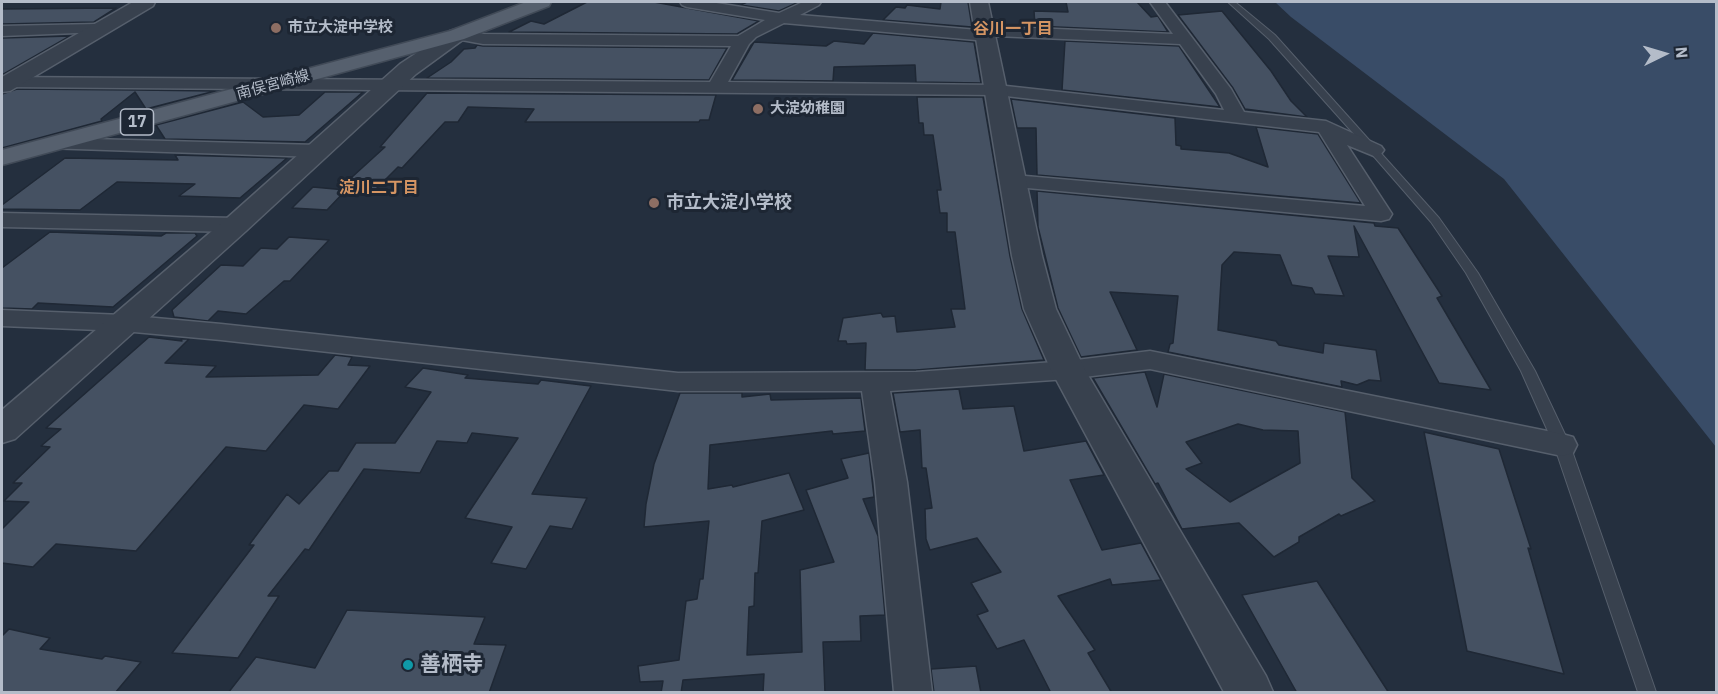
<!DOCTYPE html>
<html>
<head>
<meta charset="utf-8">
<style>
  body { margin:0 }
  #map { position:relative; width:1718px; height:694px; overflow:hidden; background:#242f3e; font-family:"IBM Plex Sans",sans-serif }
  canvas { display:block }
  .frame { position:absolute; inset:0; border:3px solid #b4bcc9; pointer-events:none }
  .north { position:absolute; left:1634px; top:24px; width:60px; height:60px; -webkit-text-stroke:4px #1d2633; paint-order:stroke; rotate:85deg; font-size:16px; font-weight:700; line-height:24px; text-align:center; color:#b4bcc9 }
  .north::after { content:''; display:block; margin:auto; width:21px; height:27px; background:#b4bcc9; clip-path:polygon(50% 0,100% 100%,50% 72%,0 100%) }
</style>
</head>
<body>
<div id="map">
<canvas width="1718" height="694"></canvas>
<div class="frame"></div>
<div class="north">N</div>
</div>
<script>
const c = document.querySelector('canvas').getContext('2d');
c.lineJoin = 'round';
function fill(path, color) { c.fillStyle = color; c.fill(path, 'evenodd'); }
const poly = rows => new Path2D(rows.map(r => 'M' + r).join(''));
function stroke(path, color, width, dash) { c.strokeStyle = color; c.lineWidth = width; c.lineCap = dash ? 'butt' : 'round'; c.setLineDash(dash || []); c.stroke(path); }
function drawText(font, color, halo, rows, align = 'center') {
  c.font = font + ' "IBM Plex Sans","Noto Sans JP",sans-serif'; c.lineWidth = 6; c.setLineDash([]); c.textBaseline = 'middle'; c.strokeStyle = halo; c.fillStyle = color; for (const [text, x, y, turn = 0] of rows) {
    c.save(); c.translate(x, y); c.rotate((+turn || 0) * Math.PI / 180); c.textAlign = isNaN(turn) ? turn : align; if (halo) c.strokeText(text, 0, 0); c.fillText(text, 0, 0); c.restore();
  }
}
const water = poly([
  [1275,2,1716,2,1716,447,1504,179,1291,17]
]);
const building = poly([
  [587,2,654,2,759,21,737,34,509,32,531,21,544,24,587,2],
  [747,2,799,2,779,11,741,5,747,2],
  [941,2,968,2,972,27,883,20,896,7,905,8,907,5,940,9,941,2],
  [1066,2,1137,2,1151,17,1158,16,1168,32,1035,26,1034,11,1068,12,1066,2],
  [116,8,94,22,2,24,2,9,116,8],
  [1222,11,1271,71,1291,101,1307,117,1245,109,1233,88,1178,15,1222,11],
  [873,33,974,42,981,83,916,82,915,65,834,67,833,81,732,80,754,42,826,46,834,41,864,44,873,33],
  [70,36,2,75,2,38,70,36],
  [1065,41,1179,46,1220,107,1062,90,1065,41],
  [477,45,483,46,727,48,709,80,427,78,451,62,464,49,475,48,477,45],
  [17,89,137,90,215,91,146,109,135,92,101,119,102,121,2,148,2,94,17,89],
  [325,92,363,92,305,142,165,139,156,125,243,102,263,117,299,115,325,92],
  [427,93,716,95,709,120,700,120,699,122,525,122,534,109,468,107,458,122,445,122,402,168,398,167,374,191,340,188,385,147,380,147,427,93],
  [917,97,983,97,1010,256,1022,309,1044,360,916,370,865,370,866,343,847,344,846,341,838,341,843,318,881,313,883,317,895,316,897,332,955,327,951,309,965,309,955,232,947,232,947,213,940,213,937,190,941,190,933,135,924,135,923,123,919,123,917,97],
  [1011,99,1175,118,1176,145,1181,146,1181,149,1229,153,1268,167,1256,127,1318,134,1361,203,1037,175,1036,128,1017,128,1011,99],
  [175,155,287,158,240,198,179,196,195,184,117,182,80,210,2,209,2,205,65,158,178,160,175,155],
  [313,187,346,190,327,210,292,208,313,187],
  [1037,191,1374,223,1375,226,1398,228,1442,296,1437,298,1491,390,1439,383,1354,226,1359,257,1328,256,1344,296,1315,294,1312,288,1292,285,1280,255,1234,252,1222,265,1218,330,1276,341,1279,345,1323,353,1324,343,1376,350,1381,381,1369,380,1357,385,1341,381,1342,387,1168,352,1170,344,1173,343,1178,296,1110,292,1137,350,1081,357,1058,308,1038,227,1037,191],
  [50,232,161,236,166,233,195,233,197,236,113,307,38,303,32,309,2,308,2,268,50,232],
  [289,237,329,240,290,281,284,281,246,314,218,311,208,321,174,317,172,310,221,265,243,266,261,248,277,249,289,237],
  [149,337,182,341,181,339,189,339,165,363,216,366,206,377,318,375,335,355,352,357,348,365,370,366,338,409,304,405,266,451,226,447,136,551,56,544,33,567,2,563,2,529,29,502,4,501,22,483,13,483,50,447,41,446,61,429,46,428,149,337],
  [423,368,468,375,465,378,538,384,541,380,591,386,532,494,587,498,572,529,550,526,526,569,491,563,512,527,465,518,518,438,472,433,467,443,437,441,420,473,364,469,309,550,305,549,268,596,279,596,238,658,172,653,254,545,249,545,287,494,299,504,329,471,338,471,356,443,395,443,431,392,405,387,423,368],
  [1145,372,1157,407,1164,374,1345,412,1352,478,1375,501,1341,516,1339,514,1299,537,1299,542,1274,557,1239,523,1182,529,1158,483,1155,484,1093,378,1145,372],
  [1238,424,1263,430,1298,431,1300,463,1230,502,1186,469,1202,463,1186,442,1238,424],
  [959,389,963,409,1014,406,1024,451,1086,441,1104,475,1070,480,1102,550,1141,543,1161,580,1112,585,1110,579,1058,596,1095,650,1088,653,1112,693,1051,693,1024,640,997,649,977,615,988,611,971,583,1001,572,977,538,930,550,926,539,925,509,932,508,926,468,922,468,920,430,900,432,893,393,959,389],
  [680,393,742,393,742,397,770,394,771,400,861,398,865,431,833,434,832,431,710,445,708,489,732,485,733,487,789,473,804,510,762,521,758,573,755,573,754,606,749,607,747,655,802,652,800,570,834,562,806,490,848,478,841,459,869,453,874,497,863,499,878,536,885,615,860,616,861,641,823,642,825,693,763,693,764,674,683,680,681,693,661,693,663,681,640,682,638,666,679,660,686,601,697,599,700,579,703,579,709,521,644,527,646,504,654,464,680,393],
  [1424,432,1499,449,1531,549,1528,548,1564,674,1467,651,1424,432],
  [1317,581,1389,693,1297,693,1242,595,1317,581],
  [347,610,485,617,474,644,506,645,489,693,228,693,256,657,315,668,347,610],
  [9,629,50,638,40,649,102,659,105,656,141,662,115,693,2,693,2,636,9,629],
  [976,666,981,693,934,693,931,669,976,666]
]);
const service = poly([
  [1228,2,1235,2,1275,35,1439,218,1478,273,1535,371,1570,445,1656,692,1638,692,1554,445,1521,371,1466,273,1431,222,1370,152,1269,39,1228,2]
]);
const minor = poly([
  [680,2,710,2,779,13,803,2,821,2,819,5,800,15,978,30,986,26,1173,34,1150,2,1165,2,1231,89,1244,112,1326,121,1381,146,1384,150,1381,154,1374,156,1347,145,1392,214,1389,219,1381,221,1006,186,1003,181,1006,176,1014,175,1365,206,1319,132,997,95,2,87,2,77,710,82,731,46,483,44,451,38,449,35,457,30,483,34,738,36,765,20,687,7,682,5,680,2],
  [784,23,987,41,995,36,1180,44,1216,94,1224,110,997,85,728,82,749,44,756,37,784,23],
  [96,24,104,29,102,32,2,36,2,26,96,24],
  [53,138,318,145,325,147,328,151,325,155,318,157,46,148,43,144,46,140,53,138],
  [2,213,236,218,244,220,247,225,244,230,236,232,2,227,2,213],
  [2,310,123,315,221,324,678,373,916,372,1068,361,1150,351,1562,434,1573,437,1577,445,1573,453,1562,456,1150,369,1068,379,890,391,907,482,932,692,894,692,875,482,862,391,678,391,221,340,123,331,2,326,2,310]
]);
const tertiary = poly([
  [133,2,155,2,153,6,10,91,2,92,2,77,133,2],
  [970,2,988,2,1042,256,1056,309,1085,370,1266,676,1273,692,1224,692,1051,370,1024,309,1012,256,970,2],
  [457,29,464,31,467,35,464,39,416,74,246,231,15,439,2,443,2,410,226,219,400,64,450,31,457,29]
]);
const primary = poly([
  [526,2,551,2,549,6,464,39,2,165,2,150,450,31,526,2]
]);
const markers = [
  [276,28,6,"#8d6e63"],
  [758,109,6,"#8d6e63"],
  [654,203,6,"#8d6e63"],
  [408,665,6,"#0f9aa8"]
];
const farPoinames = [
  ["市立大淀中学校",288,28],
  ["大淀幼稚園",770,109]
];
const farStreetnames = [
  ["南俣宮崎線",273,85,-15]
];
const farNeighbourhoodnames = [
  ["谷川一丁目",1013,29],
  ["淀川二丁目",379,188]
];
const shields = [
  [137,122,33]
];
const shieldNames = [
  ["17",137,122]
];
const poiNames = [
  ["市立大淀小学校",666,203]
];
const nearPoinames = [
  ["善栖寺",420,665]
];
fill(water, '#394c67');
fill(building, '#455162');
stroke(building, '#1f2835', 1.5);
stroke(service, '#565f6c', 2);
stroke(minor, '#565f6c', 3);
stroke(tertiary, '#565f6c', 3);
stroke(primary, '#414a57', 3);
fill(service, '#38414e');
fill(minor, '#38414e');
fill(tertiary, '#38414e');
fill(primary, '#56606e');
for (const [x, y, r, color] of markers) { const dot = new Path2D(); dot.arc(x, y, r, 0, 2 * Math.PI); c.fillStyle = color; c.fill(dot); stroke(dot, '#1d2633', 2); }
drawText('bold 15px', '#b4bcc9', '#1d2633', farPoinames, 'left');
drawText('15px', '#b4bcc9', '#1d2633', farStreetnames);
drawText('bold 16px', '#d59563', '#1d2633', farNeighbourhoodnames);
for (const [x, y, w] of shields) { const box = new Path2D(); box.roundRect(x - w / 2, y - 13, w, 26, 4.5); c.fillStyle = '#1d2633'; c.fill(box); stroke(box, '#b4bcc9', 1.5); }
drawText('bold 16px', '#b4bcc9', null, shieldNames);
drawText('bold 18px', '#b4bcc9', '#1d2633', poiNames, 'left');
drawText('bold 21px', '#b4bcc9', '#1d2633', nearPoinames, 'left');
</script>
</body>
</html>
